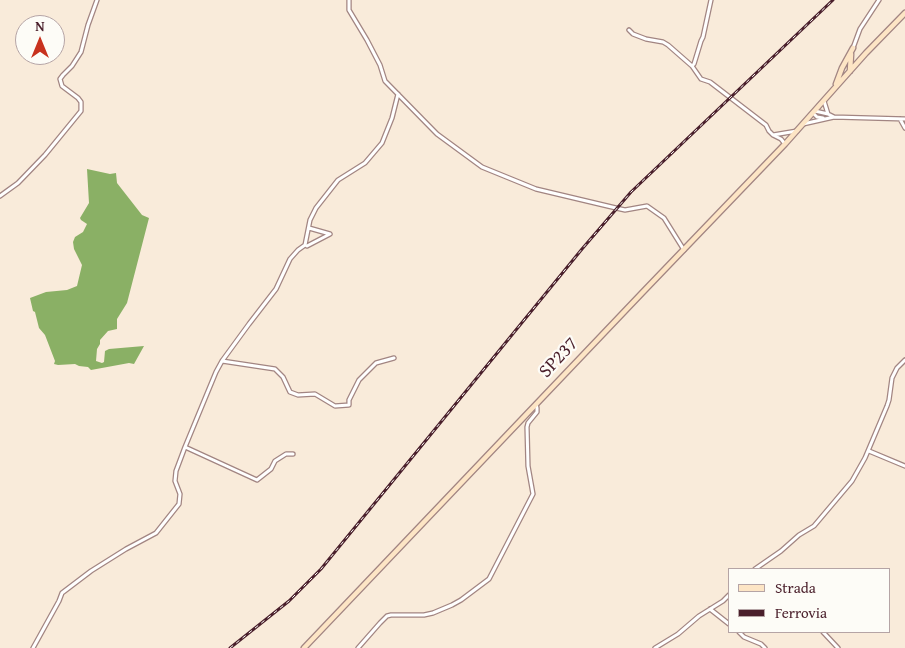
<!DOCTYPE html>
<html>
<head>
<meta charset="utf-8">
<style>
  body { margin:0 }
  #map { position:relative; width:905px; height:648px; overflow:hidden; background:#f9ebda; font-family:"Gentium Book Plus",serif }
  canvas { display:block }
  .legend { position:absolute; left:728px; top:568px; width:162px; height:65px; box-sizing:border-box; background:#fdfcf7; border:1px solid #b5a4a5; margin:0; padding:6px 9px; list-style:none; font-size:15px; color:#4a1f2b }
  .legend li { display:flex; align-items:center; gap:10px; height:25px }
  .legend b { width:25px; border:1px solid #b5a4a5 }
  .north { position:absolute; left:15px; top:15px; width:50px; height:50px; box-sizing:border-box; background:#fdfcf7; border:1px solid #b5a4a5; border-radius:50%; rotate:0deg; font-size:14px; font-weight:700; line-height:20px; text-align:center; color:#4a1f2b }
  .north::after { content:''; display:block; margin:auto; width:18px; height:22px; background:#c8321e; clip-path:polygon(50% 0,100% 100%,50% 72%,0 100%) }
</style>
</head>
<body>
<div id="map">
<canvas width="905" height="648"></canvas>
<ul class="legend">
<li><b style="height:6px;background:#fde5c5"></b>Strada</li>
<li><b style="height:6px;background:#4a1f2b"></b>Ferrovia</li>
</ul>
<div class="north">N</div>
</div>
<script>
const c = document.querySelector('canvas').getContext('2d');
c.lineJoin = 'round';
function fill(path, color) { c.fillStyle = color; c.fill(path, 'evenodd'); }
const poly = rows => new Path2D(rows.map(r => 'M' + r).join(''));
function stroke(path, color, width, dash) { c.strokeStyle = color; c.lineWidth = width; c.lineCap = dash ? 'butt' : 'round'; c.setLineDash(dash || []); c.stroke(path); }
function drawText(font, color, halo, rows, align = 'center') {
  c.font = font + ' "Gentium Book Plus",serif'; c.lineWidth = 4.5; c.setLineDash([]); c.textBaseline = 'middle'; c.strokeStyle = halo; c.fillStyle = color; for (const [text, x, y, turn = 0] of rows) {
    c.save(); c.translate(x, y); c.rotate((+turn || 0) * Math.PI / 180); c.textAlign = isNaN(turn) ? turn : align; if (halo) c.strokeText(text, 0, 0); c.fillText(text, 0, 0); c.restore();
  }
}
const forest = poly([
  [87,169,110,174,116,173,117,183,142,215,149,218,127,303,117,319,117,329,108,331,100,340,100,344,97,349,96,361,102,363,104,362,105,351,109,349,144,346,134,364,129,363,91,370,88,367,79,366,75,364,58,365,54,364,55,361,45,335,39,328,35,312,33,311,30,298,46,292,67,290,77,286,82,265,74,249,73,242,75,237,83,232,87,224,81,220,80,218,89,203]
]);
const minor = poly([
  [349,0,349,10,367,40,380,65,385,81,437,134,482,167,536,189,616,208,625,210,647,206,664,218,684,250],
  [629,30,633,34,646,39,663,42,668,45,692,66,701,79,710,82,766,125,769,131,773,135],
  [853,48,860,29,879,0],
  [692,66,694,64,701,41,703,37,711,0],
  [815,111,828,114],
  [813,113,817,117,823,118],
  [834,117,905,119],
  [900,119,905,128],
  [803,124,834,117,828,114,824,101],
  [785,144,781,139,773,135,797,131],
  [0,196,18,183,45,155,81,111,81,102,78,98,62,86,60,79,63,75,72,66,81,52,88,25,97,0],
  [305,245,310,220,316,208,338,180,365,163,382,143,392,118,398,94],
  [222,361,275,369,283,377,290,392,298,395,315,394,335,406,349,405,349,400,359,380,376,363,394,358],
  [185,447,257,480,271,469,275,461,286,454,293,454],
  [869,451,905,466],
  [755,569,781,551,799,535,814,526,852,481,865,458,887,406,889,400,892,378,897,368,905,360],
  [710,609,729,624],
  [739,632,744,637,761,644,765,648],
  [823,632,838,648],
  [33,648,59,601,62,593,91,571,126,549,156,533,179,504,180,494,175,481,176,471,185,447,216,372,222,361,249,324,276,289,290,259,298,250,305,245,307,246,330,234,309,228],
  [358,648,380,623,387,616,391,615,424,615,433,613,452,605,461,600,489,579,533,494,528,466,527,427,528,423,537,412,537,408,536,404],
  [655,648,678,634,699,616,723,601,729,595]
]);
const secondary = poly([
  [850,71,851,54],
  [836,84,842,68,853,48],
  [304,648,642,293,785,144,866,53,905,13]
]);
const rail = poly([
  [230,648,289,601,321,569,582,249,631,192,833,0]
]);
const streetNames = [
  ["SP237",559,358,-47]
];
fill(forest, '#8ab065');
stroke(minor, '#a28582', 5.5);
stroke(secondary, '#a28582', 7);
stroke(minor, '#fff', 3);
stroke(secondary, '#fde5c5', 4.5);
stroke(rail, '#4a1f2b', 3);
stroke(rail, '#fdfcf7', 1, [4]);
drawText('19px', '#4a1f2b', '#fdfcf7', streetNames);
</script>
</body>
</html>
